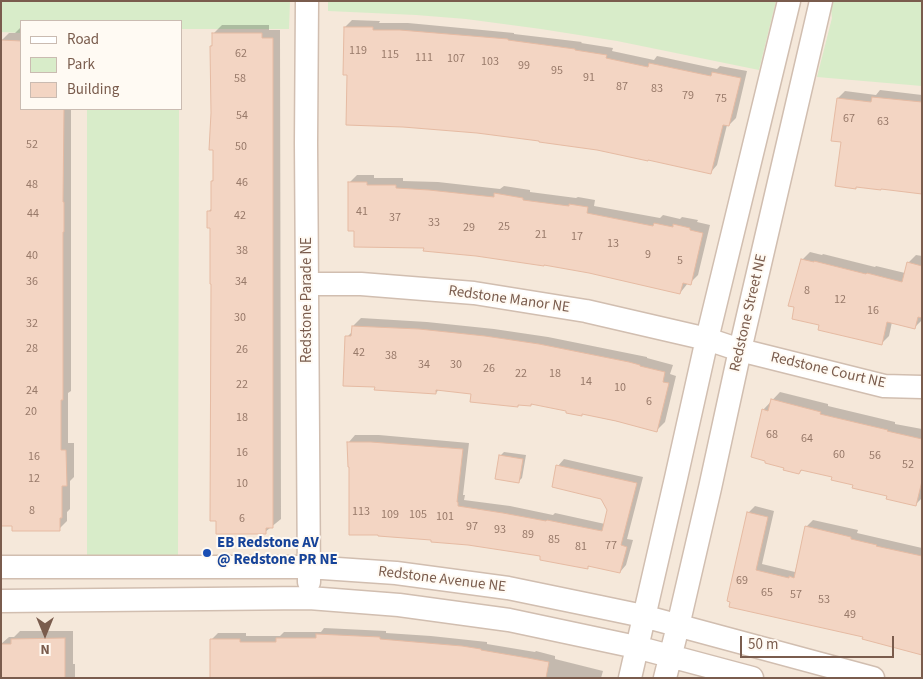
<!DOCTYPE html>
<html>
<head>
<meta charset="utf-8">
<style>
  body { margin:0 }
  #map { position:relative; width:923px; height:679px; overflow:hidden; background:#fdf6ec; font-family:"Source Sans 3",sans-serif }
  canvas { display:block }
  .frame { position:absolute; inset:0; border:2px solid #7a5c4d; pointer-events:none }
  .legend { position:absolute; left:20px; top:20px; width:162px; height:90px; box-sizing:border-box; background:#fffaf3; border:1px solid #cabbb1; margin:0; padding:6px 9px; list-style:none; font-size:15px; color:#7a5c4d }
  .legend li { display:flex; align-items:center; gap:10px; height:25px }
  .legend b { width:25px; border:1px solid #cabbb1 }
  .north { position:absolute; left:20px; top:609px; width:50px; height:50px; -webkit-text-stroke:4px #fffaf3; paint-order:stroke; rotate:180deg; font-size:14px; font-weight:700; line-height:20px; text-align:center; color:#7a5c4d }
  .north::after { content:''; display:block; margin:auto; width:18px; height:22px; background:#7a5c4d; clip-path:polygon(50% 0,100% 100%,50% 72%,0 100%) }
  .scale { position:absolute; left:740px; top:636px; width:154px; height:22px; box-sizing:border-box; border:2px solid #7a5c4d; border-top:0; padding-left:6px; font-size:15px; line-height:18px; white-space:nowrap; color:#7a5c4d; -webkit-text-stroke:4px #fffaf3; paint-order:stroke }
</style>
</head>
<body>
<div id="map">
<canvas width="923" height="679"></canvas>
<div class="frame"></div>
<ul class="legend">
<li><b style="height:6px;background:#fff"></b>Road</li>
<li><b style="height:14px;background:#d8ecc9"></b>Park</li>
<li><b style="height:14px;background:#f3d5c3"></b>Building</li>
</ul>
<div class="north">N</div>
<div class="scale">50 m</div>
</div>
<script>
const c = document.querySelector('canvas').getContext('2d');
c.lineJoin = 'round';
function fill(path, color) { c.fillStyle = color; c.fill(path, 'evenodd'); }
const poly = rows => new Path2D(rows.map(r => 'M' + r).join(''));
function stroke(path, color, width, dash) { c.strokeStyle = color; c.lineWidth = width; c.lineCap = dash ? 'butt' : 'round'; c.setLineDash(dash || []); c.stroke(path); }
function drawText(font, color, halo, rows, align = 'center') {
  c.font = font + ' "Source Sans 3",sans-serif'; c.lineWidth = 4; c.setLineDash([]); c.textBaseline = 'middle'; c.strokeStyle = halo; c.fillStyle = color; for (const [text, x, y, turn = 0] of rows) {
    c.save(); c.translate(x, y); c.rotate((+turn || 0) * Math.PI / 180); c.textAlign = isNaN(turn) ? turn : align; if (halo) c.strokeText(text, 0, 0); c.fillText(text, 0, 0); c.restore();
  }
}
const residential = poly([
  [1,1,922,1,922,678,1,678],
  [21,21,181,21,181,109,21,109]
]);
const green = poly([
  [1,1,290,1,289,29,181,29,181,21,21,21,21,33,1,32],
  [328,1,776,1,759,70,617,41,541,29,466,19,416,15,328,11],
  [827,1,922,1,922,86,817,77,832,18,831,9],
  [87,109,179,109,178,556,87,556]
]);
const shadow = poly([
  [352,20,380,21,379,23,408,23,514,33,514,34,582,42,581,43,613,48,612,51,654,60,657,56,717,69,720,66,747,71,736,118,729,125,727,125,717,165,711,172,598,149,348,74,345,27],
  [222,25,269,25,269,30,280,30,281,519,265,532,208,212,212,208,212,181,214,179,211,46,214,43,214,33],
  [21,27,21,109,71,109,71,391,68,393,68,443,74,443,74,477,70,481,70,509,67,512,67,521,59,529,1,41,9,33,15,33],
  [880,90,922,95,922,192,857,186,856,187,842,141,838,98,845,91,876,95],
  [357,175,374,175,374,178,403,178,403,181,438,182,500,189,504,186,530,190,530,192,576,198,578,197,595,200,594,206,660,218,663,215,680,219,682,217,698,220,697,222,710,225,698,275,690,283,688,283,680,293,590,272,355,230,349,183],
  [810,252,822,255,823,254,875,267,876,266,905,273,908,263,916,255,922,256,922,320,915,327,892,322,889,336,881,344,821,324,802,260],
  [361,318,427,322,494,329,548,337,637,355,647,357,647,358,673,365,670,374,676,376,665,422,657,430,533,403,531,405,520,404,518,406,473,393,439,389,436,393,376,386,347,337,353,331,353,326],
  [780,392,828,404,828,406,895,422,895,424,922,429,922,498,916,504,833,476,803,469,799,473,763,410],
  [355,435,379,435,469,443,463,495,465,495,464,500,510,506,553,515,555,513,605,524,608,510,602,497,558,466,564,459,643,477,627,539,633,540,626,565,620,572,590,565,587,568,350,466,349,442],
  [504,452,526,455,522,478,518,482,500,456],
  [755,506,774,511,762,564,795,572,806,527,813,520,858,530,857,533,922,548,922,653,864,636,730,606,748,513],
  [324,628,386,631,386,633,431,636,487,642,487,644,535,652,536,651,555,656,555,659,603,671,601,678,211,678,211,640,218,633,246,633,246,636,280,636,284,632,321,632],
  [20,631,73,631,73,664,75,664,75,678,1,678,1,644,9,637,14,637]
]);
const building = poly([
  [344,27,373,27,373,30,400,30,508,39,508,40,575,49,575,50,607,55,606,58,648,67,649,63,711,76,712,72,741,78,729,126,723,125,711,174,648,160,648,161,597,150,539,142,539,141,477,133,403,127,346,125,347,75,343,75,344,27],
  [212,33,262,33,262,38,273,38,273,528,266,528,266,534,216,534,216,521,210,521,211,284,210,284,210,228,207,228,207,211,211,211,211,181,213,181,213,150,209,150,211,113,210,46,212,46,212,33],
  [1,40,21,41,21,109,64,109,63,202,64,202,64,232,63,232,63,400,61,400,61,450,66,450,67,486,62,486,62,518,60,518,60,531,12,531,12,526,1,526,1,40],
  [872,97,922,102,922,194,881,189,881,190,856,187,856,189,835,186,841,142,831,141,837,98,871,102,872,97],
  [348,182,367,182,367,185,396,185,396,188,429,190,494,197,494,193,523,198,523,200,569,206,569,204,588,207,587,213,653,226,654,223,673,227,673,224,690,228,690,230,703,233,691,285,683,283,680,294,589,273,544,265,544,266,476,256,423,251,424,248,354,247,354,231,348,231,348,182],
  [801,259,814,262,814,261,866,274,867,273,902,282,907,262,922,266,922,318,918,317,915,329,887,322,882,345,818,330,819,325,792,319,794,307,788,306,801,259],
  [352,326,419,329,485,336,539,344,629,362,640,365,640,366,665,372,663,382,669,383,657,432,616,421,582,414,582,416,566,413,566,411,531,404,531,406,518,405,518,407,470,402,471,394,436,390,436,394,374,390,375,387,343,386,345,336,351,336,352,326],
  [771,399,821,412,820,414,888,430,887,431,922,439,922,481,916,506,886,499,887,496,852,488,853,485,831,480,832,477,801,470,799,474,783,470,784,468,765,463,765,461,751,457,762,409,768,411,771,399],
  [347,442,371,442,463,449,457,502,458,502,458,506,503,513,546,521,547,520,602,531,607,510,601,499,552,487,556,465,637,483,621,545,627,547,620,573,588,566,588,569,540,560,540,556,468,545,431,542,431,540,378,536,378,535,349,535,349,467,348,467,347,442],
  [499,455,523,459,519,483,495,479,499,455],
  [747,512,768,517,756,570,789,578,789,576,794,578,805,526,851,537,851,539,877,545,876,546,922,556,922,655,862,639,863,637,729,607,730,602,727,601,728,596,747,512],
  [316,634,380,637,380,639,462,646,481,649,481,650,528,658,549,662,546,678,326,677,210,678,210,639,240,639,240,642,276,642,276,638,316,638,316,634],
  [65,638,65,678,1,678,1,644,11,644,11,639,65,638]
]);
const minor = poly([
  [307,1,306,143,309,582],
  [308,284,361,284,474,293,586,311,707,339,740,350,884,386,922,387],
  [1,567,308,567,396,573,508,588,600,607,643,616,873,678],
  [1,601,309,598,399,605,509,620,636,647,752,678],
  [630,678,676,478,707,339,789,1],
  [665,678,678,626,710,488,740,350,821,1]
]);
const markers = [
  [207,553,5,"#1a4fb4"]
];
const numberNames = [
  ["119",358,51],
  ["62",241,54],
  ["115",390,55],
  ["111",424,58],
  ["107",456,59],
  ["103",490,62],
  ["99",524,66],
  ["95",557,71],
  ["91",589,78],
  ["58",240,79],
  ["87",622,87],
  ["83",657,89],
  ["79",688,96],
  ["75",721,99],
  ["54",242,116],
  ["67",849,119],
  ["63",883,122],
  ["52",32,145],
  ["50",241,147],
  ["46",242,183],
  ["48",32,185],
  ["41",362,212],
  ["44",33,214],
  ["42",240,216],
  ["37",395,218],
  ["33",434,223],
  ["25",504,227],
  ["29",469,228],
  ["21",541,235],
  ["17",577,237],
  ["13",613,244],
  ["38",242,251],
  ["9",648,255],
  ["40",32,256],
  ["5",680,261],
  ["36",32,282],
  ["34",241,282],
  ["8",807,291],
  ["12",840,300],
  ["16",873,311],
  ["30",240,318],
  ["32",32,324],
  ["28",32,349],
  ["26",242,350],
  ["42",359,353],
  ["38",391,356],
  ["34",424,365],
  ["30",456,365],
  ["26",489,369],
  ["22",521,374],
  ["18",555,374],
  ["14",586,382],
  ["22",242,385],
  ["10",620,388],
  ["24",32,391],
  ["6",649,402],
  ["20",31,412],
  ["18",242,418],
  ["68",772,435],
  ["64",807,439],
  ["16",242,453],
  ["60",839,455],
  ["56",875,456],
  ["16",34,457],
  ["52",908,465],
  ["12",34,479],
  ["10",242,484],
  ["8",32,511],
  ["113",361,512],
  ["109",390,515],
  ["105",418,515],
  ["101",445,517],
  ["6",242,519],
  ["97",472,527],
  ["93",500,530],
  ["89",528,535],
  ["85",554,540],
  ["77",611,546],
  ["81",581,547],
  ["69",742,581],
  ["65",767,593],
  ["57",796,595],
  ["53",824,600],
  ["49",850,615]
];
const streetNames = [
  ["Redstone Parade NE",308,300,-90],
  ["Redstone Manor NE",509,300,8],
  ["Redstone Street NE",749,313,-77],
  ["Redstone Court NE",828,371,13],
  ["Redstone Avenue NE",442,580,7]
];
const transitNames = [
  ["EB Redstone AV",217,544],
  ["@ Redstone PR NE",217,561]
];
fill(residential, '#f5e8da');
fill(green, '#d8ecc9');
fill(shadow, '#0003');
fill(building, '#f3d5c3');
stroke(building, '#e6bba3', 1);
stroke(minor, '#d1beb0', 25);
stroke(minor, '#fff', 22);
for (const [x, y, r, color] of markers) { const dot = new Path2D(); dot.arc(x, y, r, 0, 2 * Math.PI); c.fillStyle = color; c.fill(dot); stroke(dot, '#fffaf3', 2); }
drawText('12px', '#987a6a', null, numberNames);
drawText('15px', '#7a5c4d', '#fffaf3', streetNames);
drawText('bold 15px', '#164399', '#fffaf3', transitNames, 'left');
</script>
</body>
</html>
